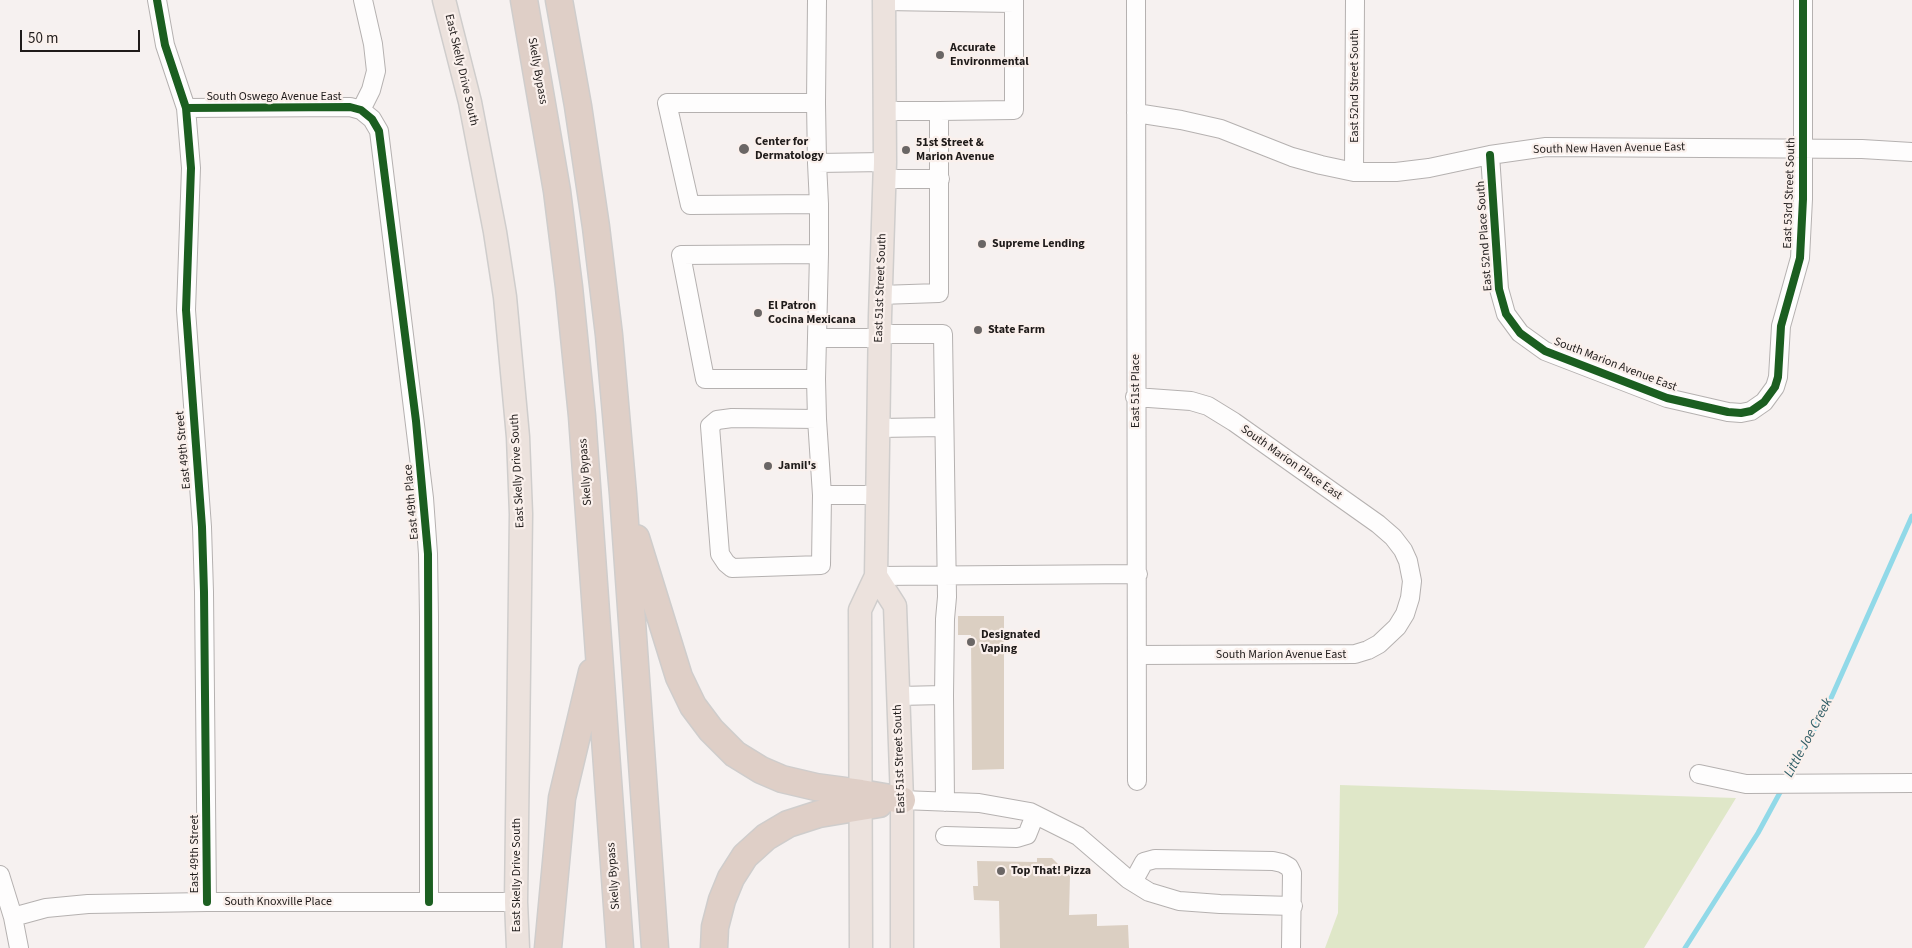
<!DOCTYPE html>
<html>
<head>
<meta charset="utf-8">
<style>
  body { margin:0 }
  #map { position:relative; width:1912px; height:948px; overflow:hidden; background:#f6f1f0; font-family:"Source Sans 3",sans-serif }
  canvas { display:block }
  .scale { position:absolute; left:20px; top:30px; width:120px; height:22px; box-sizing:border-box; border:2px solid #1f1b1a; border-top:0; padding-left:6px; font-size:15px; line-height:18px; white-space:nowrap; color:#1f1b1a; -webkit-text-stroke:4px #faf0ec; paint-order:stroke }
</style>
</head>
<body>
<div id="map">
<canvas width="1912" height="948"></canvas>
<div class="scale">50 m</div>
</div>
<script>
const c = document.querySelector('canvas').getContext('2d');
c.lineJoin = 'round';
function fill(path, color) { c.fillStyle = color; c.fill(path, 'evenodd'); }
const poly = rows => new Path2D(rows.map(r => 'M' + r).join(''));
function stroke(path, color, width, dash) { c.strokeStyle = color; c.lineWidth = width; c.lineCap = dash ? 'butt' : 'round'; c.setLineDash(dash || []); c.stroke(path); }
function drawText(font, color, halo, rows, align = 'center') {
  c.font = font + ' "Source Sans 3",sans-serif'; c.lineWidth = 4.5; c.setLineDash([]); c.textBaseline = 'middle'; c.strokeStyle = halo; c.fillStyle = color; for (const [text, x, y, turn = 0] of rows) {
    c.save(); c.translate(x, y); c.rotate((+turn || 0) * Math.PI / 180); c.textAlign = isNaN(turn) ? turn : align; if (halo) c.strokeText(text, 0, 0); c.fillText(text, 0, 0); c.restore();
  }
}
const green = poly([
  [1340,785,1736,798,1644,948,1325,948,1338,913]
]);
const stream = poly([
  [1787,780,1832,696,1912,516],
  [1685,948,1758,833,1783,787]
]);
const building = poly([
  [958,616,1004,616,1004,769,972,770,971,635,958,635],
  [1037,858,1052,858,1070,876,1069,915,1097,914,1097,926,1128,925,1129,948,1000,948,999,901,974,900,973,886,978,886,977,861,1037,862]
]);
const minor = poly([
  [157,0,165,45,186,108,191,168,186,310,202,527,204,592,207,902],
  [1136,0,1137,781],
  [884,1,1014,3],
  [816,103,817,0],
  [186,108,350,107,361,110],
  [361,110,372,119,379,131,424,498,428,554,429,617,429,902],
  [361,110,371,90,376,71,373,44,363,0],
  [939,111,1014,110,1014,0],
  [1136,113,1181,120,1221,129,1292,157,1321,165,1354,172,1396,172,1429,168,1490,155,1546,147,1862,149,1912,152],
  [1490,155,1499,289,1506,314,1520,333,1545,351,1667,398,1728,412,1741,413,1751,411,1764,402,1775,387,1778,377,1781,326,1800,258,1803,199,1803,0],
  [817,163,819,204,690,205,667,103,816,103,817,163,885,162],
  [1354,172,1355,0],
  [885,179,940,179],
  [819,204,819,254],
  [819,254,816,379,705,379,681,255,819,254],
  [880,295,939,293,939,111,885,111],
  [879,334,943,334,947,597,945,619,944,695,945,802],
  [817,338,879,338],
  [816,379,817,419],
  [1135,397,1191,401,1208,406,1234,422,1378,524,1393,537,1403,550,1408,561,1412,581,1410,598,1405,614,1397,627,1379,644,1368,650,1355,654,1138,655],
  [732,418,817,419,822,495,821,565,732,568,726,563,720,554,710,426,717,420,732,418],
  [878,428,944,427],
  [822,495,877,495],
  [876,576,1138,574],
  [898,696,944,695],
  [1699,774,1746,784,1912,783],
  [902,800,979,803,1030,812,1078,836,1128,879,1149,892,1179,901,1220,904,1293,906],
  [945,836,1017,838,1027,835,1035,815],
  [0,875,13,917,19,948],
  [1133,882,1144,862,1155,859,1273,861,1282,863,1289,867,1292,873,1291,948],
  [13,917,46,908,88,904,207,902,516,902]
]);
const major = poly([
  [444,0,470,102,495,232,505,297,518,437,521,514,516,902,518,948],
  [876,576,895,606,902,800,902,948],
  [861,948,860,610,876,576,880,317,885,162,884,0]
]);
const highway = poly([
  [524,0,557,191,569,287,582,416,620,948],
  [559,0,578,106,596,227,609,335,623,494,655,948],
  [636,538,679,677,693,706,711,730,735,754,761,770,782,779,816,787,861,793,902,800],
  [548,948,562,798,592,672],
  [714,948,715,927,722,900,731,878,745,856,766,837,788,824,819,814,879,804]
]);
const cycleway = poly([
  [157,0,165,45,186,108,191,168,186,310,202,527,204,592,207,902],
  [186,108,350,107,361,110,372,119,379,131,416,421,428,554,429,902],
  [1490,155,1499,289,1506,314,1520,333,1545,351,1667,398,1728,412,1741,413,1751,411,1764,402,1775,387,1778,377,1781,326,1800,258,1803,199,1803,0]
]);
const markers = [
  [940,55,5,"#6a6665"],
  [744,149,6,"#6a6665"],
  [906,150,5,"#6a6665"],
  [982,244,5,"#6a6665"],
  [758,313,5,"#6a6665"],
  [978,330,5,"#6a6665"],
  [768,466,5,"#6a6665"],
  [971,642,5,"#6a6665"],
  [1001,871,5,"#6a6665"]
];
const poiNames = [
  ["Accurate",950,48],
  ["Environmental",950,62],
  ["Center for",755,142],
  ["Dermatology",755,156],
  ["51st Street &",916,143],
  ["Marion Avenue",916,157],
  ["Supreme Lending",992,244],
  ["El Patron",768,306],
  ["Cocina Mexicana",768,320],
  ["State Farm",988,330],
  ["Jamil's",778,466],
  ["Designated",981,635],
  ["Vaping",981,649],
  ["Top That! Pizza",1011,871]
];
const streetNames = [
  ["East Skelly Drive South",461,70,77],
  ["Skelly Bypass",537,71,80],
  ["East 52nd Street South",1355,86,-90],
  ["South Oswego Avenue East",274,97],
  ["South New Haven Avenue East",1609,149,-1],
  ["East 53rd Street South",1790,193,-88],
  ["East 52nd Place South",1485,236,-94],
  ["East 51st Street South",881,288,-88],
  ["South Marion Avenue East",1615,365,21],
  ["East 51st Place",1136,391,-90],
  ["East 49th Street",184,450,-95],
  ["South Marion Place East",1291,463,35],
  ["East Skelly Drive South",518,471,-93],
  ["Skelly Bypass",586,472,-94],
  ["East 49th Place",412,502,-95],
  ["South Marion Avenue East",1281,655],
  ["East 51st Street South",900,759,-92],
  ["East 49th Street",195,854,-90],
  ["East Skelly Drive South",517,875,-90],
  ["Skelly Bypass",614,876,-94],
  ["South Knoxville Place",278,902]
];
const waterNames = [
  ["Little Joe Creek",1809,738,-62]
];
fill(green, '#dfe7c8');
stroke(stream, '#91d9e8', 5);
fill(building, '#dbcfc2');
stroke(minor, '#b5b1b0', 20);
stroke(major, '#cfcdcc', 25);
stroke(highway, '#cfcdcc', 29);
stroke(minor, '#fefdfd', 18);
stroke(major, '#ece2dd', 22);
stroke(highway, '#dfcfc7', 26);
stroke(cycleway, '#1b5e20', 8);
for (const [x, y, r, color] of markers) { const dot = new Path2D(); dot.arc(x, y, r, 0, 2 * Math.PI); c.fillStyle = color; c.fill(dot); stroke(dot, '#faf0ec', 2); }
drawText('bold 12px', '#1f1b1a', '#faf0ec', poiNames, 'left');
drawText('12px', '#1f1b1a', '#faf0ec', streetNames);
drawText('italic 14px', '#2d5b64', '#faf0ec', waterNames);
</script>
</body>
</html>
